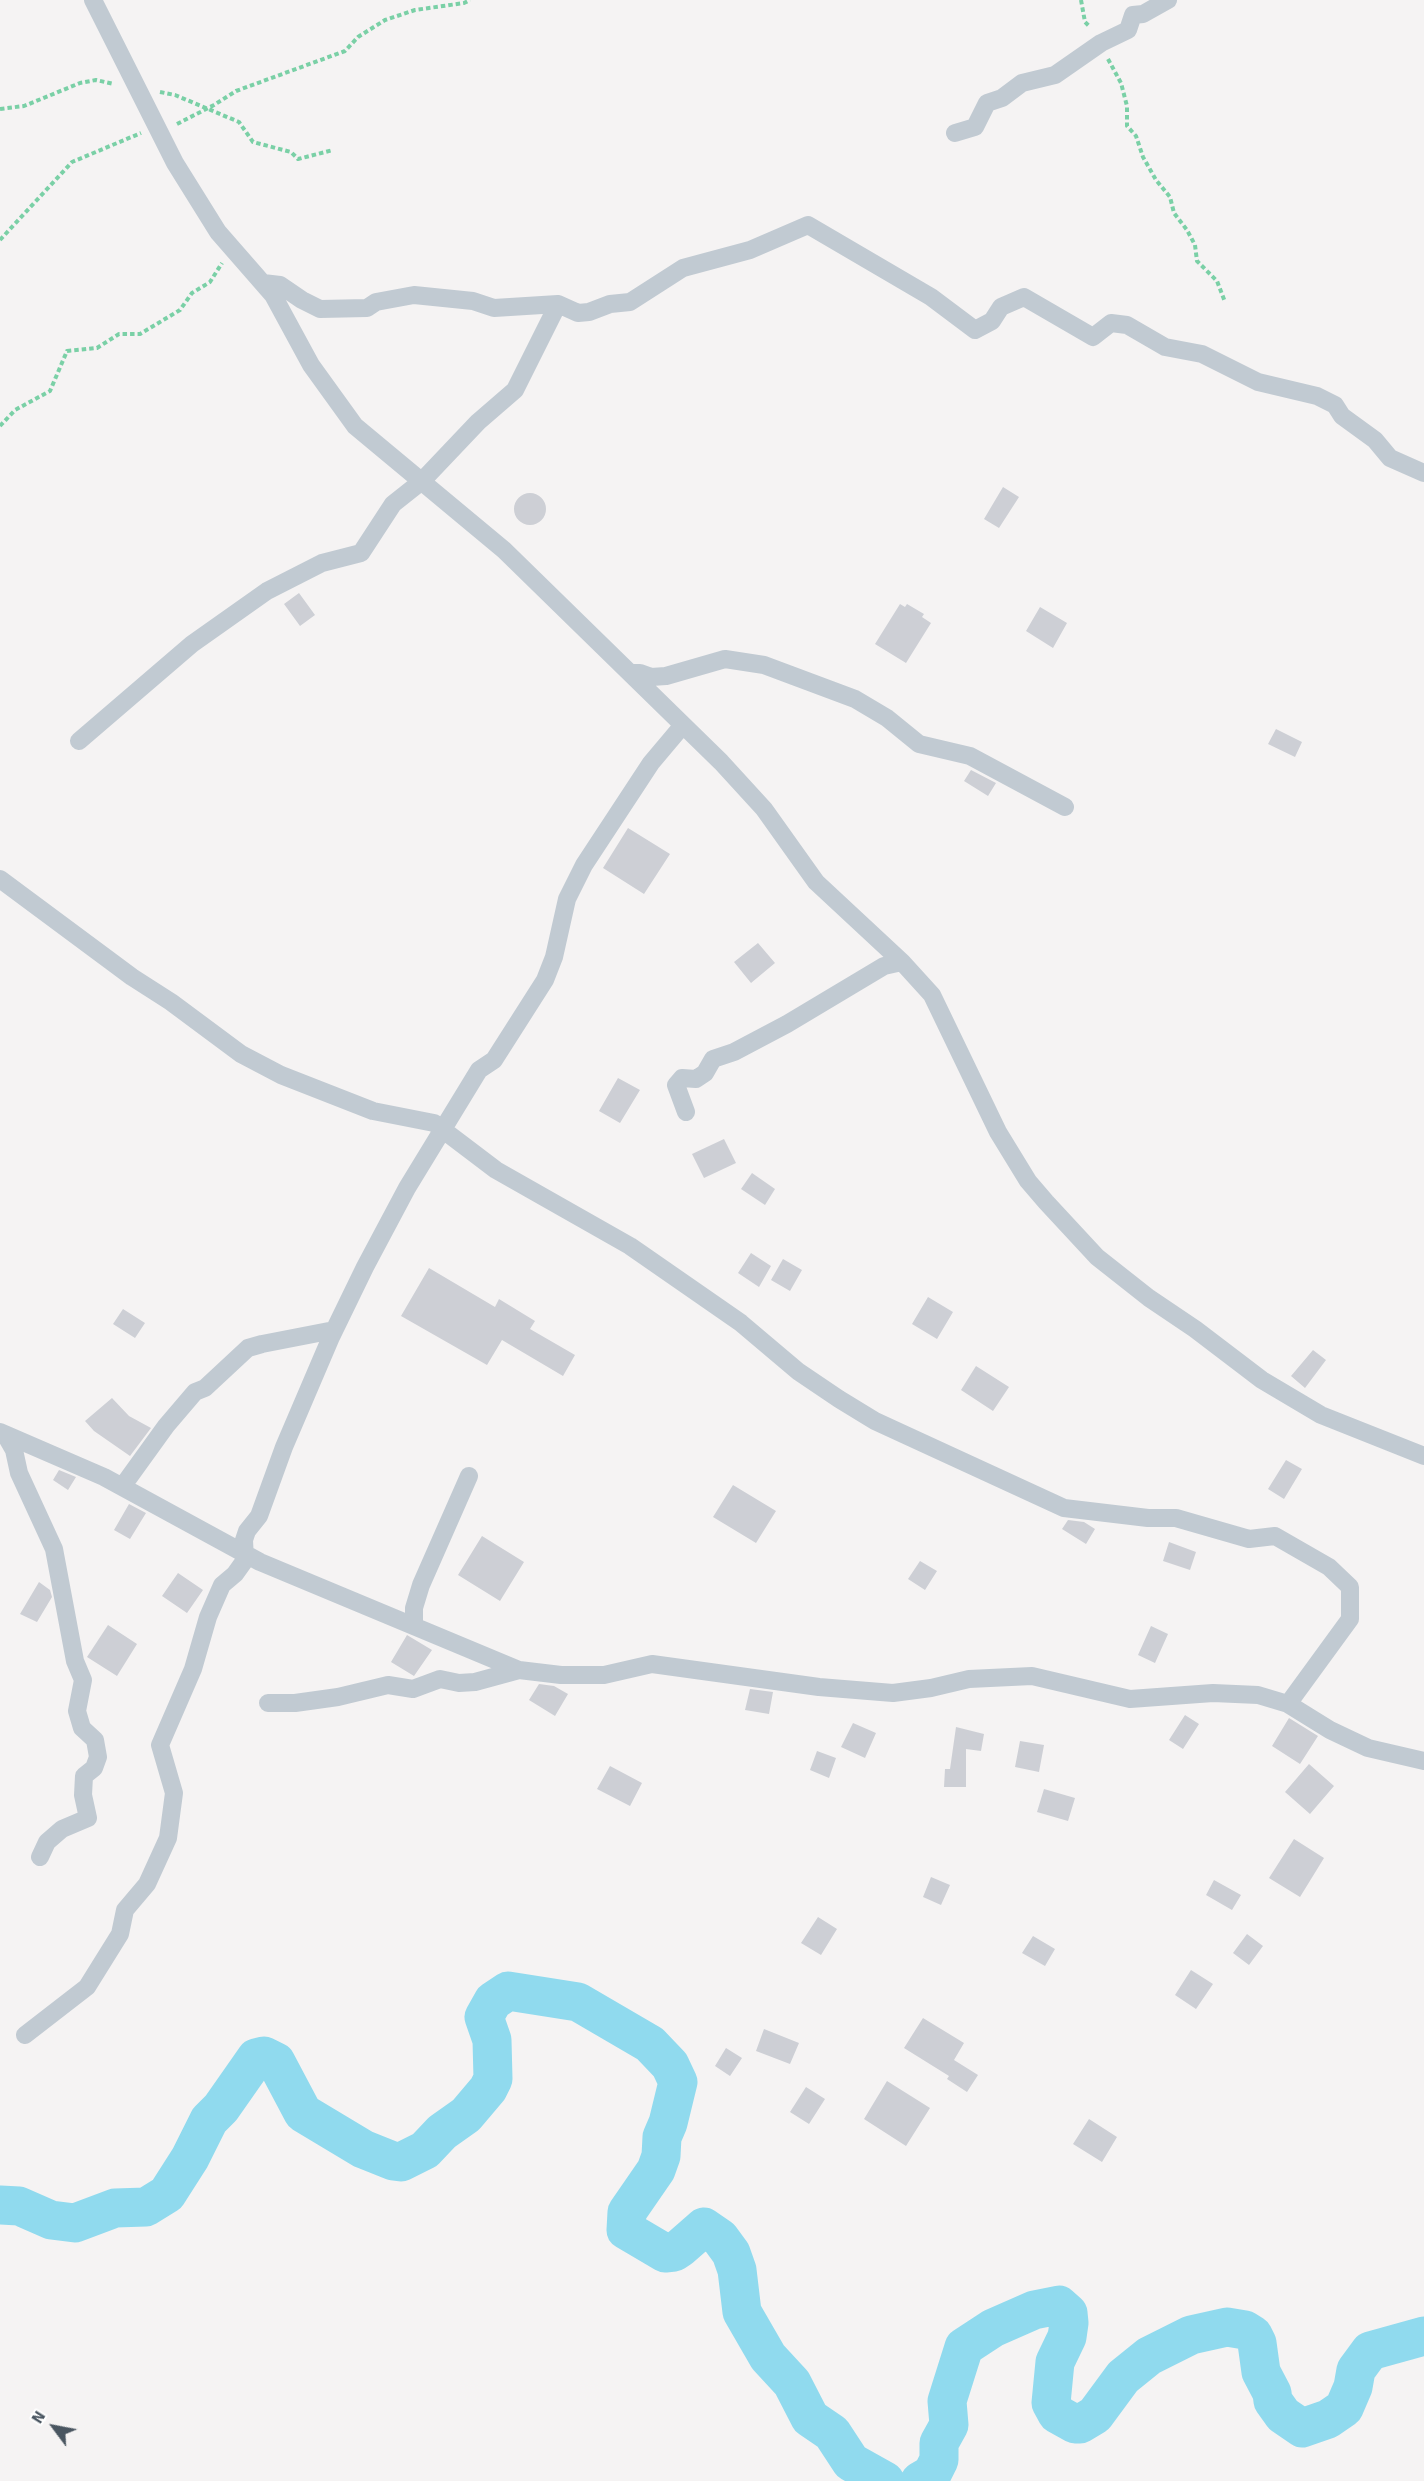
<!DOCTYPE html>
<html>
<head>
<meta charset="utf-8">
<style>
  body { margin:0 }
  #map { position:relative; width:1424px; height:2481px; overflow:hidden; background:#f5f3f3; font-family:Signika,sans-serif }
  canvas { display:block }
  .north { position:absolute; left:24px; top:2397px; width:60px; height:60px; -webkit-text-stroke:4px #fff; paint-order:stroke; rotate:302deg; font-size:16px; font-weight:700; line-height:24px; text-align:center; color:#4a5661 }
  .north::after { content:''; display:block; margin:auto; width:21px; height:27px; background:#4a5661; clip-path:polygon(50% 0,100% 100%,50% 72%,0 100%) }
</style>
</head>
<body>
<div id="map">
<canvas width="1424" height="2481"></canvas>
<div class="north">N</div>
</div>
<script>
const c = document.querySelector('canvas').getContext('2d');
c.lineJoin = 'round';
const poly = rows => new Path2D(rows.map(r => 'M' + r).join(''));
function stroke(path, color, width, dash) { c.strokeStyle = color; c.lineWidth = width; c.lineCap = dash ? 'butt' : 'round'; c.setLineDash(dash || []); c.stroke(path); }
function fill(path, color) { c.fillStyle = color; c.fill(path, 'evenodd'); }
const river = poly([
  [0,2205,19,2206,51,2220,75,2223,115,2208,146,2207,167,2194,190,2158,209,2120,221,2108,256,2058,264,2056,276,2062,303,2113,363,2149,393,2161,401,2162,425,2150,442,2132,466,2115,488,2089,493,2079,492,2040,484,2017,493,2001,508,1991,578,2002,650,2044,670,2065,678,2082,668,2123,662,2137,661,2156,656,2170,627,2212,626,2230,665,2253,674,2252,680,2248,704,2227,720,2238,731,2253,737,2270,742,2312,768,2357,792,2383,810,2418,832,2433,851,2462,885,2481],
  [920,2481,932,2474,939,2460,939,2443,949,2425,947,2401,964,2347,993,2328,1034,2310,1059,2305,1068,2313,1069,2323,1067,2337,1055,2362,1051,2403,1057,2414,1075,2424,1080,2424,1095,2415,1123,2377,1149,2356,1191,2335,1227,2327,1245,2330,1253,2335,1257,2343,1261,2372,1272,2393,1273,2401,1283,2415,1302,2428,1328,2419,1344,2408,1353,2387,1356,2370,1370,2351,1424,2336]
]);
const building = poly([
  [1003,487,1019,497,999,528,984,519],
  '514 509a16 16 0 1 1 32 0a16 16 0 1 1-32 0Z',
  [299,593,315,615,300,626,284,604],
  [900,604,905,607,907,604,924,614,922,617,931,623,906,663,875,644],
  [1040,607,1067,623,1053,648,1026,631],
  [1276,729,1302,742,1295,757,1268,744],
  [971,770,996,783,988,796,964,781],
  [628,828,670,854,644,894,603,868],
  [758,943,775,963,751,983,734,962],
  [618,1078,640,1090,620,1123,599,1111],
  [724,1139,736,1163,704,1178,692,1154],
  [752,1173,775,1189,765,1205,741,1189],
  [751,1253,771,1266,759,1287,738,1273],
  [783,1259,802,1270,790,1291,771,1280],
  [429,1268,495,1307,499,1299,535,1321,530,1329,575,1355,563,1376,502,1340,487,1365,401,1316],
  [928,1297,953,1312,937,1339,912,1324],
  [123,1309,145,1323,135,1338,113,1324],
  [1313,1350,1326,1360,1305,1388,1291,1376],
  [976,1366,1009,1387,993,1411,961,1390],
  [112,1398,129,1416,151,1428,130,1456,94,1431,85,1421],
  [1286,1460,1302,1469,1284,1499,1268,1489],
  [59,1470,76,1477,68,1490,53,1480],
  [733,1485,776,1511,756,1543,713,1517],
  [129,1504,146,1513,130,1539,114,1530],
  [1068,1520,1084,1522,1095,1529,1086,1544,1062,1529],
  [482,1536,524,1562,500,1601,458,1575],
  [1169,1542,1196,1552,1190,1570,1163,1561],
  [920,1561,937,1571,925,1590,908,1579],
  [178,1573,203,1590,187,1613,162,1596],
  [39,1582,50,1590,52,1597,37,1622,20,1614],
  [108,1625,137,1644,117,1676,87,1657],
  [1151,1626,1168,1634,1155,1663,1138,1655],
  [407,1635,432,1650,414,1676,391,1662],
  [539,1684,554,1686,568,1694,555,1716,529,1700],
  [750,1689,773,1692,769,1714,745,1710],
  [1185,1715,1199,1724,1183,1749,1169,1740],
  [1289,1718,1318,1736,1300,1764,1272,1746],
  [853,1723,876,1733,865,1758,841,1747],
  [956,1727,984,1734,981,1751,966,1749,966,1787,944,1787,945,1769,950,1769],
  [1020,1741,1044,1745,1039,1772,1015,1767],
  [817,1751,836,1758,829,1778,810,1770],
  [1309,1764,1334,1786,1310,1814,1285,1792],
  [610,1766,642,1783,630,1806,597,1789],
  [1044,1789,1075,1798,1068,1821,1037,1812],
  [1294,1839,1324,1858,1300,1897,1269,1878],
  [931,1877,950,1885,941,1905,923,1897],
  [1214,1880,1241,1895,1232,1910,1206,1895],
  [818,1917,837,1929,821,1955,801,1943],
  [1247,1934,1263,1946,1249,1965,1233,1953],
  [1033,1936,1055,1949,1045,1966,1022,1953],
  [1191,1970,1213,1984,1196,2009,1175,1995],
  [923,2018,964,2043,954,2060,978,2075,967,2092,947,2079,949,2076,904,2048],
  [764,2029,799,2043,790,2064,756,2051],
  [726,2048,742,2058,730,2076,715,2066],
  [887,2081,930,2108,906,2146,864,2119],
  [806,2087,825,2099,809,2124,790,2112],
  [1089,2119,1117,2137,1102,2162,1073,2144]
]);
const path = poly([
  [1081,0,1085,22,1090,27],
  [1108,59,1121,83,1127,106,1127,126,1136,136,1143,157,1156,180,1170,197,1174,213,1187,230,1195,245,1197,261,1217,281,1225,302],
  [160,92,175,95,239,122,253,142,291,152,298,159,333,150],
  [0,109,24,106,80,83,96,80,114,84],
  [177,124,214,105,236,91,345,51,358,37,385,20,415,10,464,3,470,0],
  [0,240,72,162,141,133],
  [0,426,15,410,50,391,67,351,97,348,119,334,140,334,180,310,192,293,210,282,222,263]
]);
const street = poly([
  [93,0,175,163,218,232,273,295,311,365,355,426,504,550,721,762,764,809,816,882,902,962,932,995,998,1132,1028,1181,1046,1202,1097,1257,1149,1298,1195,1329,1262,1380,1321,1415,1424,1456],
  [955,133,975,127,987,103,1002,98,1022,83,1055,75,1101,43,1128,30,1133,15,1143,14,1168,0],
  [263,283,280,285,302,300,320,309,367,308,376,302,414,295,473,301,494,308,558,304,578,313,589,312,610,304,630,302,683,268,750,250,808,225,931,297,975,330,992,321,1001,307,1024,297,1093,337,1111,323,1127,325,1165,347,1202,354,1258,382,1317,396,1335,405,1342,416,1375,440,1390,458,1424,473],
  [630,673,640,673,651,677,666,676,725,659,764,665,855,699,887,718,919,744,970,756,1065,807],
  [79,741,192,644,267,591,322,563,361,553,393,504,422,481,478,422,515,390,558,304],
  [0,879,132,977,171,1002,241,1054,281,1075,373,1111,434,1123,496,1170,630,1246,741,1323,799,1372,839,1399,875,1421,1064,1508,1148,1518,1176,1518,1249,1539,1275,1536,1329,1567,1350,1587,1350,1619,1288,1704],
  [686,1112,676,1085,682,1078,696,1079,705,1073,713,1059,734,1052,787,1024,884,966,902,962],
  [0,1432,104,1477,260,1562,519,1670,561,1675,604,1675,652,1664,819,1687,893,1693,931,1688,969,1679,1032,1676,1130,1699,1213,1693,1258,1695,1288,1704,1330,1730,1368,1748,1424,1761],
  [6,1436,14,1450,19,1473,54,1549,75,1661,83,1680,77,1711,82,1728,95,1740,98,1757,94,1768,84,1776,83,1795,88,1818,62,1829,47,1842,40,1857],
  [122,1487,166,1426,195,1392,205,1388,248,1348,262,1344,334,1330],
  [414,1626,414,1608,421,1585,469,1476],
  [268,1703,295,1703,338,1697,388,1685,413,1689,440,1679,459,1683,475,1682,519,1670],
  [25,2035,87,1987,120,1934,125,1910,147,1884,168,1838,174,1793,160,1745,193,1669,208,1617,222,1585,235,1574,245,1560,244,1540,247,1531,259,1516,284,1447,331,1337,365,1267,407,1188,479,1070,494,1060,545,980,554,957,567,899,584,865,651,763,683,725]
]);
stroke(river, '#90daee', 39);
fill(building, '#cdcfd5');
stroke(path, '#7ad0a6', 4, [4.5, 3]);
stroke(street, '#c1cad2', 18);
</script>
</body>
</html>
